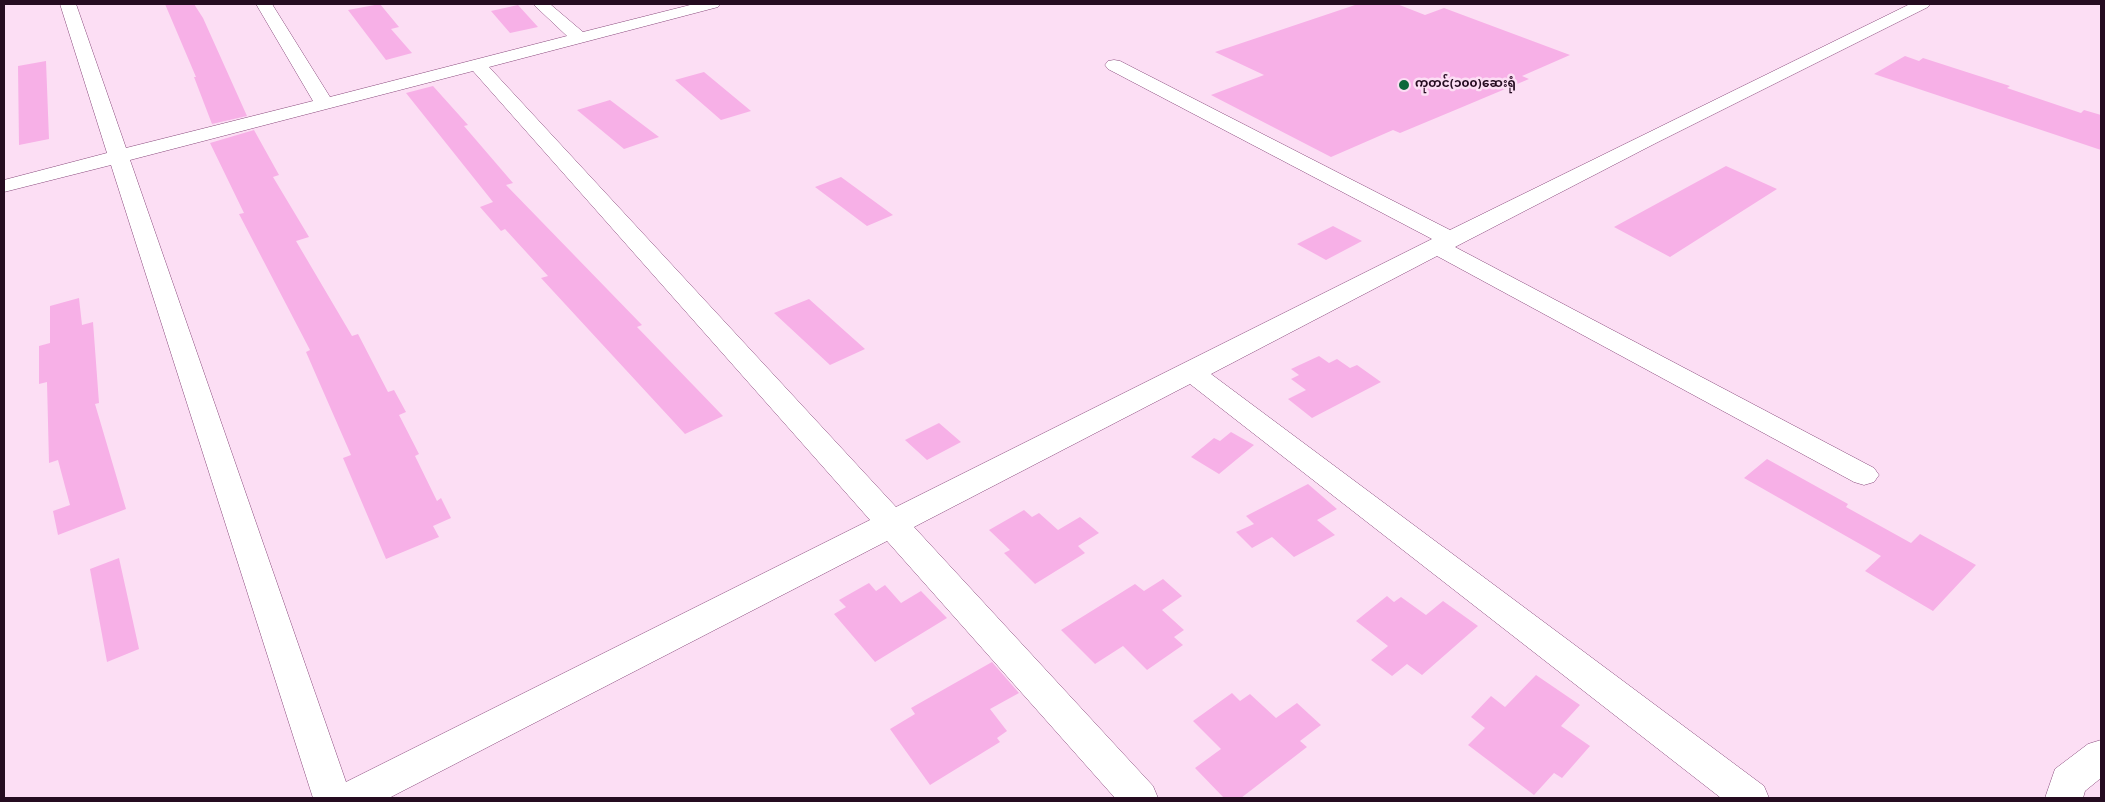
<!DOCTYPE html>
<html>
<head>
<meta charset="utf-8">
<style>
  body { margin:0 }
  #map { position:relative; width:2105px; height:802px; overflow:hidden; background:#fcdef4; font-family:Overpass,sans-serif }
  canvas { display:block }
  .frame { position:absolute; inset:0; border:5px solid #250c20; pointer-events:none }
</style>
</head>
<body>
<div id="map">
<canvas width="2105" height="802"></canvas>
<div class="frame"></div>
</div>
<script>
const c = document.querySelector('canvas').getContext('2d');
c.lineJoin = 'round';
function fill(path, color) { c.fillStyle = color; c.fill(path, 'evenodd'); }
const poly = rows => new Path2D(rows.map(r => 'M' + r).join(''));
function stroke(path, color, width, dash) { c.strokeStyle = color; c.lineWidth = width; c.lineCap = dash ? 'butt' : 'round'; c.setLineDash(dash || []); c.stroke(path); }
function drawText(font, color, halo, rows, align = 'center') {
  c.font = font + ' Overpass,"Noto Sans Myanmar",sans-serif'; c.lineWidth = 5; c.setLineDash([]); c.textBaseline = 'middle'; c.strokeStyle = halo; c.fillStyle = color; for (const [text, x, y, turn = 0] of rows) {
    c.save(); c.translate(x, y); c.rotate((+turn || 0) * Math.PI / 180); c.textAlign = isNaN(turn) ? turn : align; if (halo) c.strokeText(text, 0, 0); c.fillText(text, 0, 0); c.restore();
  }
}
const building = poly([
  [165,4,194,4,203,18,247,116,212,124,194,77,196,77],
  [380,4,399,27,391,29,412,53,386,60,348,10],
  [1358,4,1397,4,1425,15,1444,8,1570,55,1522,76,1529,79,1460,108,1400,133,1393,130,1331,157,1211,95,1264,75,1215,52],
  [518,5,538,27,510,33,491,11],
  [1905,56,1919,61,1923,58,2010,86,2007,88,2081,113,2084,110,2101,115,2101,150,1874,74],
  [46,61,49,139,19,145,18,66],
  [704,72,751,111,721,120,675,80],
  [433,86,468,125,464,126,513,183,506,185,642,325,637,327,723,416,685,434,541,278,548,276,505,229,501,231,480,207,493,202,406,93],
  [610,100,659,137,624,149,577,110],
  [254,130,279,175,273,177,309,237,296,241,352,336,358,334,388,392,394,390,406,412,399,415,419,454,415,456,437,501,441,498,451,518,433,526,439,537,386,559,343,458,351,455,306,352,310,350,239,214,244,213,210,143],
  [1726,166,1777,189,1670,257,1614,227],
  [841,177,893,215,867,226,815,187],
  [1333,226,1362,241,1326,260,1297,244],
  [79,298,82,325,93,322,99,403,95,404,126,509,58,535,53,511,70,505,58,460,49,463,47,382,39,384,39,346,50,343,50,306],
  [809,299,865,349,830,365,774,313],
  [1319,356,1329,363,1337,359,1350,368,1357,365,1381,382,1312,418,1288,399,1306,390,1291,379,1299,375,1291,369],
  [939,423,961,442,927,460,905,440],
  [1231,432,1254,445,1219,474,1191,457,1214,438,1220,441],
  [1767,459,1848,504,1846,507,1911,543,1920,534,1976,565,1933,611,1865,571,1881,556,1744,478],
  [1308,484,1337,509,1317,520,1335,535,1294,557,1272,537,1252,548,1236,532,1254,524,1246,516],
  [1024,510,1032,517,1039,513,1058,530,1080,517,1099,533,1078,546,1085,553,1035,584,1004,553,1010,550,989,530],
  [119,558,139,649,107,662,90,569],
  [1163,579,1182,596,1162,610,1184,630,1174,637,1183,645,1147,670,1123,646,1095,664,1061,630,1135,584,1144,591],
  [869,583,876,591,885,585,901,603,921,591,947,618,875,662,834,614,846,607,839,600],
  [1387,596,1394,602,1401,597,1426,615,1443,601,1478,626,1422,675,1407,664,1392,676,1371,660,1388,646,1356,621],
  [992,662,1019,693,990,709,1007,731,997,738,1000,742,930,785,890,729,915,714,911,708],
  [1536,675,1580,705,1561,726,1590,746,1562,778,1554,773,1534,795,1468,745,1485,728,1471,717,1491,696,1505,707],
  [1232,693,1240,701,1250,694,1276,718,1297,703,1321,725,1300,741,1307,747,1241,798,1224,798,1195,768,1221,749,1193,721]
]);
const minor = poly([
  [60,4,76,4,126,148,313,101,256,4,272,4,330,97,567,36,533,4,550,4,583,32,694,4,720,4,718,7,489,67,896,507,1432,239,1108,69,1105,65,1108,61,1114,60,1120,61,1450,230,1910,4,1930,4,1928,7,1656,143,1455,247,1874,468,1879,475,1874,482,1864,485,1854,482,1437,256,1211,374,1764,786,1769,798,1721,798,1190,384,914,527,1153,786,1158,798,1115,798,887,541,389,798,313,798,111,165,4,192,4,180,107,153,60,4],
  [473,71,870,520,346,782,130,160,473,71],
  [2101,740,2101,778,2085,791,2083,798,2045,798,2055,769,2088,744,2101,740]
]);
const markers = [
  [1404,85,6,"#0b673a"]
];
const farPoinames = [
  ["ကုတင်(၁၀၀)ဆေးရုံ",1415,85]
];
fill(building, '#f7b0e7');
stroke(minor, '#88497b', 1);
fill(minor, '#fff');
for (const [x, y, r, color] of markers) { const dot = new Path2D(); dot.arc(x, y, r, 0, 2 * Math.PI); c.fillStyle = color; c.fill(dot); stroke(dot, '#fcdef4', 2); }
drawText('bold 12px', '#250c20', '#fcdef4', farPoinames, 'left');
</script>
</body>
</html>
